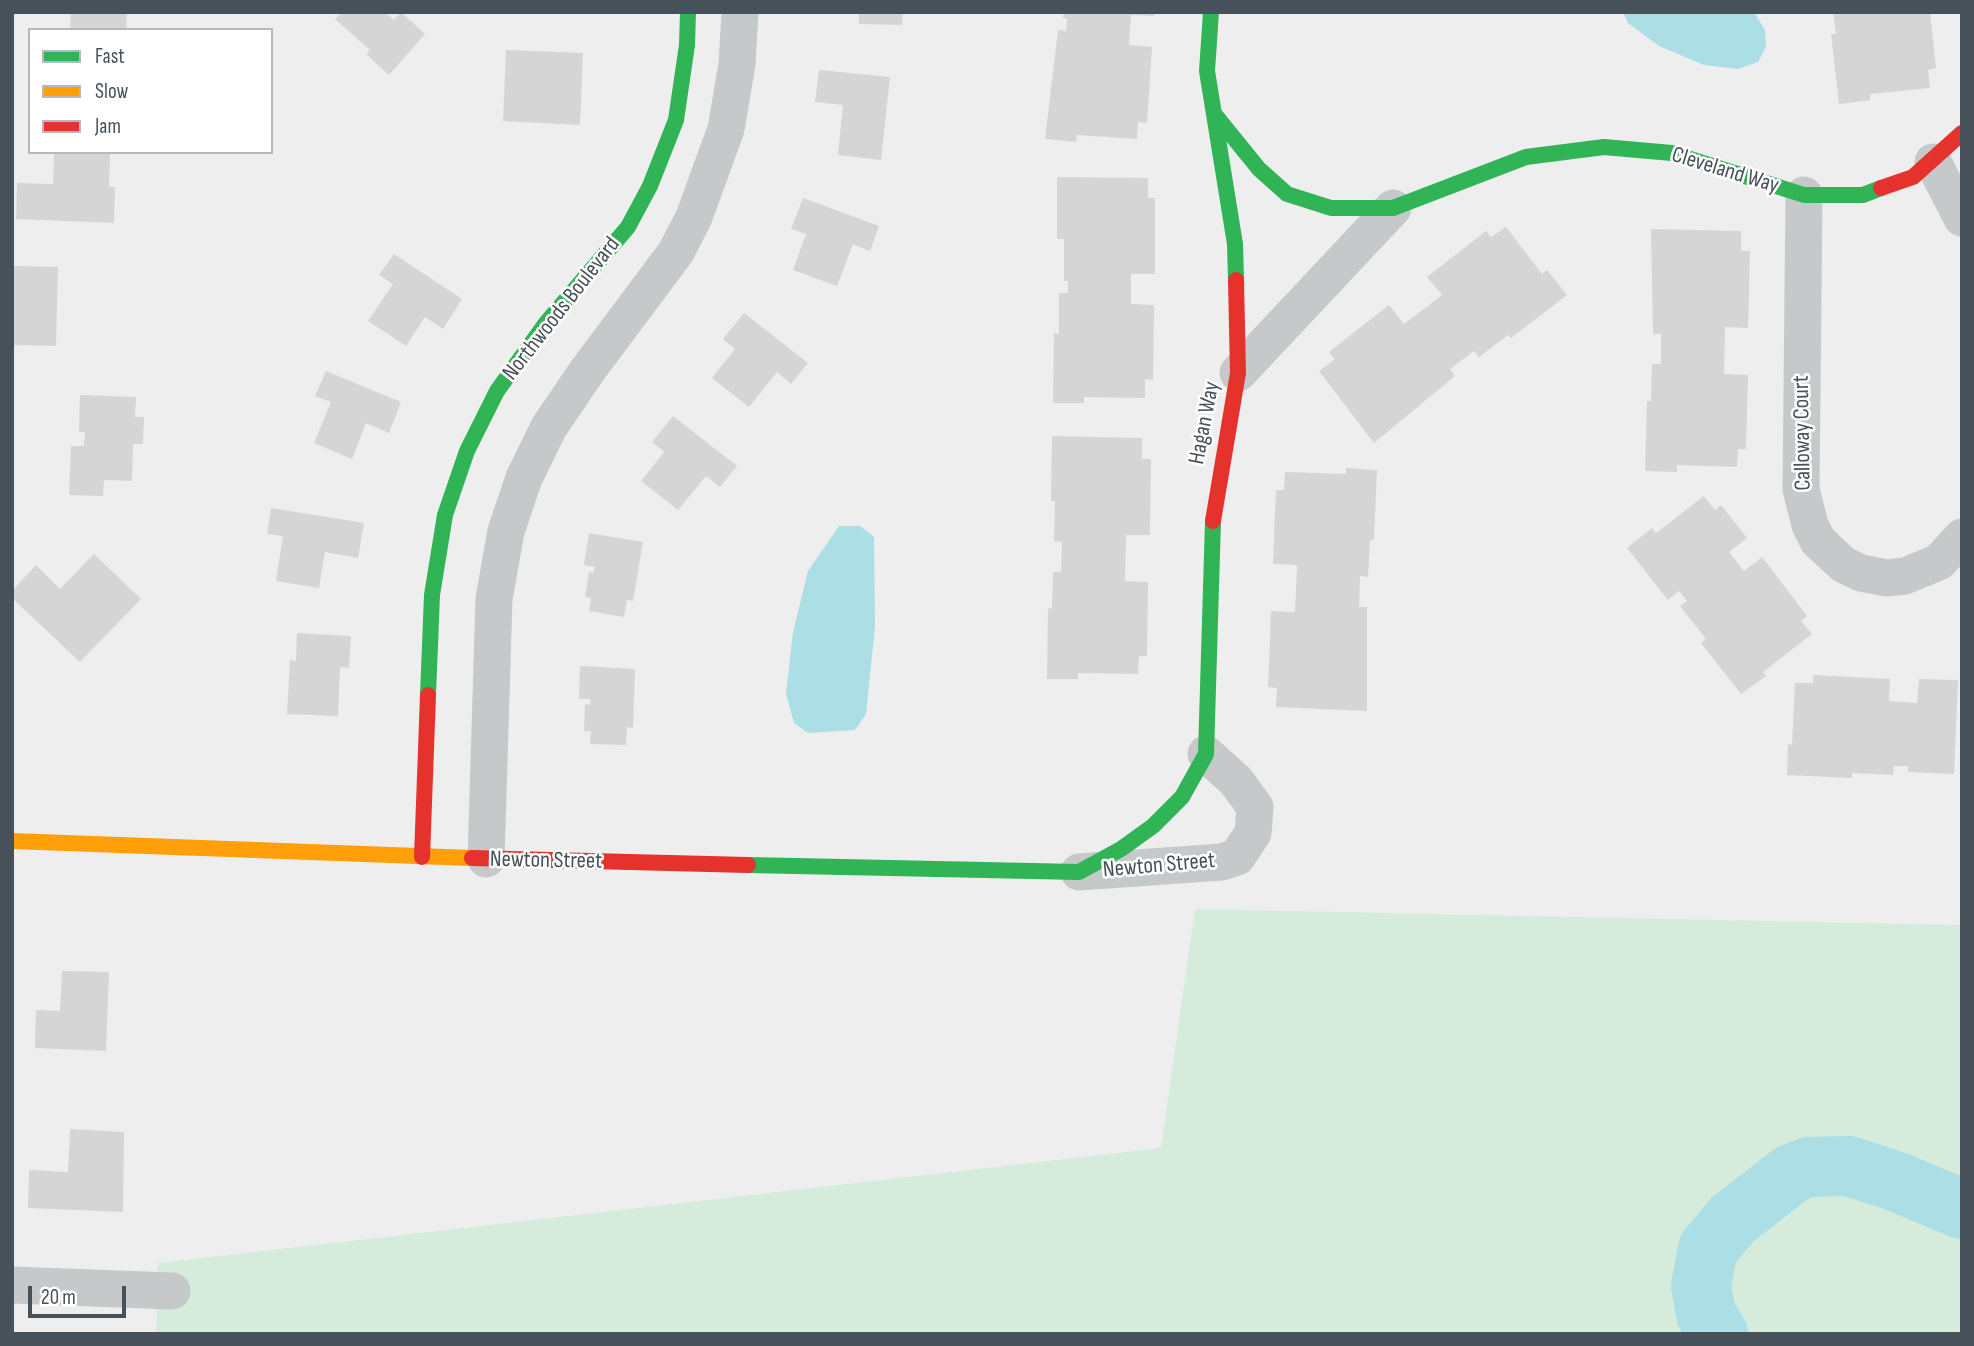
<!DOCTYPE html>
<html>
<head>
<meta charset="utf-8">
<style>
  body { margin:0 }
  #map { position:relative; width:1974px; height:1346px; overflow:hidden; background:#efeeee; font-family:"Sofia Sans Condensed",sans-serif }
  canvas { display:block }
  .frame { position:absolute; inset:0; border:14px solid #475159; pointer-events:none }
  .legend { position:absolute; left:28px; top:28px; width:245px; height:126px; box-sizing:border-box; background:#fff; border:2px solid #b5b9bd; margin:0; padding:9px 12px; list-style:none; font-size:21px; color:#475159 }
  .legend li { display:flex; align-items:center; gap:14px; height:35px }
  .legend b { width:35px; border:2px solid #b5b9bd }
  .scale { position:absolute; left:28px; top:1286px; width:98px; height:32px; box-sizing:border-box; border:4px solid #475159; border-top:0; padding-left:9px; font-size:21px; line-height:24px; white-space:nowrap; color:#475159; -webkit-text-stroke:5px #fff; paint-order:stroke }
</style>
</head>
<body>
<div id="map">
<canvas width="1974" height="1346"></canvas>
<div class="frame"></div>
<ul class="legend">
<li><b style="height:9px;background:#30b455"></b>Fast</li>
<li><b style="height:9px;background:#ff9f0a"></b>Slow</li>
<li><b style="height:9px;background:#e5322d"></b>Jam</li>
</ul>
<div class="scale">20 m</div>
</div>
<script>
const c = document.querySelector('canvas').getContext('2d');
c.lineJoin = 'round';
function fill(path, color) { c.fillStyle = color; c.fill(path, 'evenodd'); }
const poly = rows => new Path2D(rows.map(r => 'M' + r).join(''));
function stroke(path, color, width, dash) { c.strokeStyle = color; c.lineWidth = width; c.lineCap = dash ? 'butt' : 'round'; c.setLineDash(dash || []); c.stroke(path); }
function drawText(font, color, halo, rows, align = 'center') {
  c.font = font + ' "Sofia Sans Condensed",sans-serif'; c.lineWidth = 5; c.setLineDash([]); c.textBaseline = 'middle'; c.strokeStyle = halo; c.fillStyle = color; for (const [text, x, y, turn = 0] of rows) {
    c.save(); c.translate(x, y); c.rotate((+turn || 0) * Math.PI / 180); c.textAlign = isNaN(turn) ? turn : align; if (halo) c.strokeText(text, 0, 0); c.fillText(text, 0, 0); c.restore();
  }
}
const green = poly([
  [1195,909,1962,925,1962,1334,156,1334,158,1263,1161,1148]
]);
const water = poly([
  [1623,12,1754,12,1765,30,1766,47,1758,62,1738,69,1704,65,1659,46,1628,23],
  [839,526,860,526,874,537,875,627,866,714,855,730,808,733,794,723,786,694,793,632,808,571]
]);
const river = poly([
  [1718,1334,1706,1314,1701,1286,1708,1249,1732,1220,1791,1174,1808,1167,1849,1166,1895,1181,1962,1209]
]);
const building = poly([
  [71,12,127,12,126,30,70,30],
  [342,12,385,12,394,20,401,12,425,34,389,75,366,54,370,50,335,19],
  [859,12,903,12,902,25,859,24],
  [1064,12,1154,12,1154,16,1131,15,1129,45,1152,47,1147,123,1138,122,1137,139,1077,135,1076,142,1045,139,1058,30,1066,31,1067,19,1063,18],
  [1833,12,1930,12,1936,68,1928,70,1930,88,1870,94,1870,100,1839,104,1831,34,1836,34],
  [506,50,583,53,580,125,503,121],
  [819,70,890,77,881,160,838,155,843,105,815,102],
  [54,152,110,152,109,187,115,187,114,223,16,219,17,183,53,184],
  [1057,177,1148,178,1148,198,1155,198,1155,274,1131,274,1131,304,1154,305,1153,380,1145,379,1145,398,1084,397,1084,403,1053,403,1054,333,1059,334,1059,293,1068,293,1068,281,1064,281,1064,239,1057,239],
  [803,198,879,226,870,251,853,244,837,286,793,270,806,234,791,229],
  [1506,227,1542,274,1547,270,1567,295,1511,338,1508,335,1479,357,1474,351,1450,369,1455,376,1374,443,1319,371,1335,359,1329,352,1389,305,1404,324,1442,295,1427,277,1486,231,1491,237],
  [1651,229,1741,231,1741,251,1750,251,1748,328,1725,327,1724,374,1748,375,1746,449,1738,449,1737,467,1677,465,1677,472,1645,471,1647,401,1651,401,1652,364,1661,364,1661,334,1653,334],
  [394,254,462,299,443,329,425,317,406,346,368,321,393,284,379,275],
  [12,266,58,267,56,346,12,345],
  [744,313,808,363,791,384,777,372,749,407,712,378,735,349,723,339],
  [326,371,401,402,389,433,366,423,352,459,314,443,331,402,315,396],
  [80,395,136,397,135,417,144,417,143,444,133,444,132,481,104,480,103,496,69,495,71,446,84,446,85,432,79,432],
  [673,416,737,466,720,487,706,476,678,510,641,481,664,452,652,442],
  [1052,436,1142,438,1142,459,1151,459,1150,535,1126,535,1125,581,1148,582,1147,656,1139,656,1138,674,1078,673,1078,679,1047,679,1048,608,1052,609,1053,572,1061,572,1062,542,1054,541,1055,501,1051,501],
  [1346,468,1377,470,1374,539,1370,540,1368,577,1360,576,1359,607,1367,607,1367,711,1276,707,1277,688,1268,687,1271,611,1295,612,1297,565,1273,564,1276,490,1284,490,1285,472,1346,474],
  [1704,496,1715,510,1721,505,1747,538,1729,552,1744,571,1762,557,1807,616,1801,621,1812,634,1763,672,1766,676,1741,694,1701,643,1706,639,1680,606,1687,601,1679,591,1668,600,1627,548,1652,528,1656,533],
  [271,508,364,523,358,558,325,552,319,588,276,581,283,536,267,534],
  [589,533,643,542,633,601,627,600,624,617,589,611,591,598,585,597,589,572,593,573,595,567,584,565],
  [94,554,141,599,80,662,12,598,12,591,36,565,60,589],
  [297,633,351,636,349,668,340,667,338,716,287,714,290,660,296,661],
  [580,666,635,669,633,728,627,727,626,745,590,744,591,731,584,731,585,704,590,705,590,699,579,699],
  [1813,675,1890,679,1889,701,1917,703,1919,679,1958,680,1954,774,1908,772,1908,766,1894,766,1893,775,1852,773,1852,778,1787,775,1788,744,1792,745,1795,683,1813,683],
  [62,971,109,972,106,1051,35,1048,36,1010,60,1011],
  [70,1129,124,1132,123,1212,28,1208,29,1170,68,1172]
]);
const street = poly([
  [1933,162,1962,218],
  [1804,195,1801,489,1810,525,1818,541,1844,565,1861,573,1887,578,1905,576,1939,562,1962,537],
  [1238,373,1393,208],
  [486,859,494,599,506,531,524,478,549,427,587,371,676,252,694,217,726,129,737,64,740,12],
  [1079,872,1222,862,1237,857,1253,833,1255,807,1236,781,1206,754],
  [12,1285,172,1291]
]);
const fast = poly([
  [1211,12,1207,71,1235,244,1236,280],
  [1216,116,1259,169,1287,194,1331,208,1393,208,1526,157,1604,147,1672,153,1804,195,1863,195,1881,188],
  [428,695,432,595,445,515,467,451,497,391,546,323,628,227,650,186,676,120,687,45,688,12],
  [748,865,1079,872,1121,849,1153,826,1182,797,1206,754,1213,521]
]);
const slow = poly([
  [12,841,472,858]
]);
const jam = poly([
  [1881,188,1913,177,1962,133],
  [1213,521,1238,373,1236,280],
  [422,857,428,695],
  [472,858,748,865]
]);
const streetNames = [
  ["Cleveland Way",1725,171,17],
  ["Northwoods Boulevard",562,309,-52],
  ["Hagan Way",1205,423,-79],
  ["Calloway Court",1803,433,-91],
  ["Newton Street",546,861,1],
  ["Newton Street",1159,866,-5]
];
fill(green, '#d5ecdc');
fill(water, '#acdee6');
stroke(river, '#acdee6', 60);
fill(building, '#d5d5d6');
stroke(street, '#c6c9ca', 37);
stroke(fast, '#30b455', 16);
stroke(slow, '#ff9f0a', 16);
stroke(jam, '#e5322d', 16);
drawText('23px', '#475159', '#fff', streetNames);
</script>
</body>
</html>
